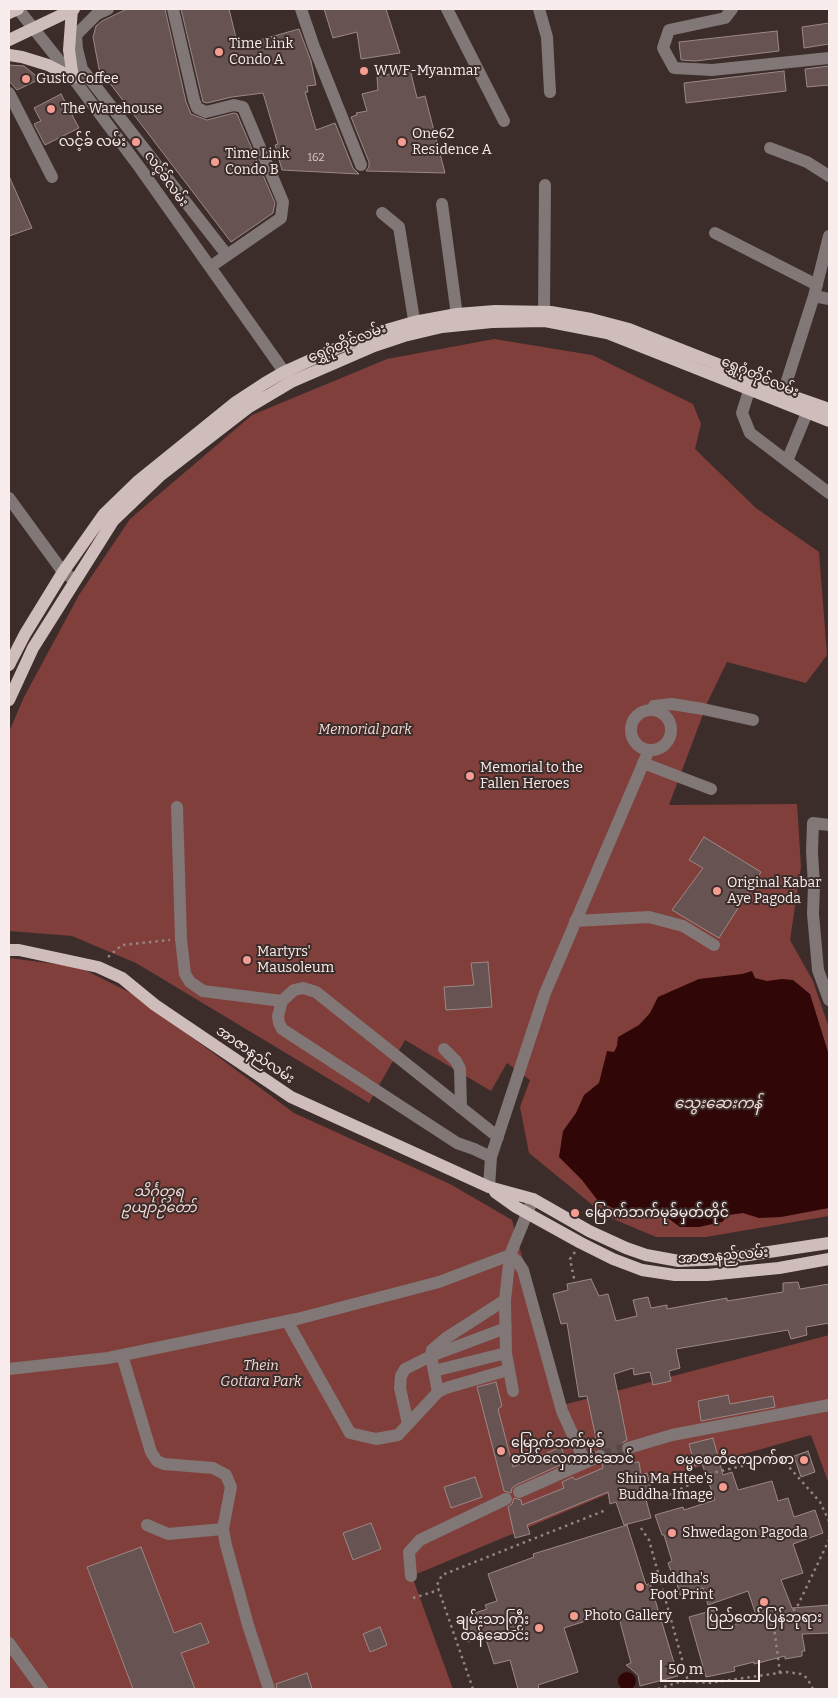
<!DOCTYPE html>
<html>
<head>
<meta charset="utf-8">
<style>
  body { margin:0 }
  #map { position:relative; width:838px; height:1698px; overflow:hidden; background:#3c2c2a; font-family:Bitter,serif }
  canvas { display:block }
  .frame { position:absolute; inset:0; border:10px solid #f8edec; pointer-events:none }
  .scale { position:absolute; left:660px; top:1660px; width:100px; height:22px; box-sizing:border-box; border:2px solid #f8edec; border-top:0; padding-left:6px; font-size:15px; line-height:18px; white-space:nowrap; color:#f8edec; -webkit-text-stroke:4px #3c2c2a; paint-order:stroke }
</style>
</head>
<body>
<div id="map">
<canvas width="838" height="1698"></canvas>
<div class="frame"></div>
<div class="scale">50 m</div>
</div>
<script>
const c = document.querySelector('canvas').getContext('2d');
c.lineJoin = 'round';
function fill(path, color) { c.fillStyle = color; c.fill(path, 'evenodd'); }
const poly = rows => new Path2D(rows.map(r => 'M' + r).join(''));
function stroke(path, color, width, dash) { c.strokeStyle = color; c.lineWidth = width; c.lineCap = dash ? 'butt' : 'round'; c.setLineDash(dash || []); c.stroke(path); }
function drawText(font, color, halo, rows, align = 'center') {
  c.font = font + ' Bitter,"Noto Sans Myanmar",serif'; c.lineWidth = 4; c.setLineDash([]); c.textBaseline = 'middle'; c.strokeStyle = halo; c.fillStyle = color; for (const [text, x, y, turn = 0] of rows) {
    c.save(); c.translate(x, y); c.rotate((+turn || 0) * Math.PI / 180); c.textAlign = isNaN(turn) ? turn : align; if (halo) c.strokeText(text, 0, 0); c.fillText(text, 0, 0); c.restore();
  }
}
const green = poly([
  [494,339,592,355,693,404,701,424,695,449,756,508,819,552,827,655,806,683,727,662,708,701,669,805,797,804,801,867,790,940,813,981,829,1028,829,1216,706,1237,656,1237,606,1216,529,1153,520,1107,530,1080,507,1063,491,1091,405,1040,369,1103,136,963,72,936,9,931,9,732,24,697,79,595,130,519,252,415,387,359],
  [9,958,79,967,135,995,294,1113,450,1184,512,1220,563,1405,829,1335,829,1484,811,1435,617,1490,412,1576,453,1689,9,1689]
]);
const water = poly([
  [752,971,755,978,767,981,782,979,793,980,810,994,829,1055,829,1208,781,1217,759,1218,743,1213,729,1215,722,1222,699,1227,680,1227,665,1216,655,1212,637,1216,615,1209,598,1201,582,1180,559,1157,563,1131,576,1113,584,1095,599,1083,607,1051,614,1052,617,1046,618,1037,639,1025,650,1013,658,997,699,979,742,974],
  '618 1681a9 9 0 1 1 18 0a9 9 0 1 1-18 0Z'
]);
const building = poly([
  [127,9,165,9,186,102,191,114,207,120,234,113,237,114,275,203,273,213,231,242,99,69,93,37,96,26,102,21,127,9],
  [181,9,229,9,238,46,299,29,311,61,316,85,307,86,308,92,305,92,316,130,335,123,353,168,359,174,282,170,275,145,278,144,263,93,232,97,207,103,203,102,181,9],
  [324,9,386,9,400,53,361,59,357,32,333,38,324,9],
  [829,23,829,44,804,48,802,27,829,23],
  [777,31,779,51,695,61,681,60,679,42,777,31],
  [9,65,24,66,40,79,17,90,9,81,9,65],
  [829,66,829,85,807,87,805,69,829,66],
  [410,69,417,98,425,96,445,173,366,171,369,167,369,162,351,117,357,115,356,113,367,111,362,94,378,90,377,77,410,69],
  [784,71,786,91,686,103,684,83,784,71],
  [61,94,79,128,45,145,34,124,41,121,34,108,61,94],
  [9,176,32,228,9,236,9,176],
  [704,837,761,872,719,938,672,910,703,868,689,860,704,837],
  [488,962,492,1007,446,1010,444,987,474,985,471,963,488,962],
  [591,1279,599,1296,608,1294,616,1321,637,1316,633,1300,648,1297,651,1308,667,1305,667,1309,727,1298,727,1301,783,1292,783,1283,798,1282,800,1289,829,1284,829,1323,806,1327,807,1335,791,1339,788,1330,676,1349,680,1368,669,1371,671,1381,653,1385,650,1372,634,1375,633,1368,614,1374,627,1440,622,1443,620,1450,623,1454,630,1456,631,1463,639,1462,641,1475,647,1473,652,1494,645,1496,651,1518,624,1525,616,1502,610,1504,608,1492,527,1525,530,1534,515,1538,508,1507,512,1504,514,1498,521,1500,522,1505,564,1488,562,1482,573,1477,575,1480,603,1468,602,1464,606,1461,608,1457,605,1450,598,1448,587,1396,579,1397,567,1323,561,1324,553,1294,568,1290,567,1284,591,1279],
  [496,1382,502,1406,498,1409,513,1467,561,1447,567,1462,516,1485,512,1488,511,1493,504,1491,477,1387,496,1382],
  [728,1395,730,1404,773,1396,775,1407,701,1421,698,1401,728,1395],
  [713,1438,723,1475,732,1472,738,1490,772,1481,778,1501,788,1498,794,1517,815,1510,823,1533,793,1544,803,1573,781,1580,792,1608,829,1605,829,1633,802,1634,805,1651,802,1651,802,1656,785,1659,785,1656,754,1664,754,1662,734,1667,735,1671,706,1677,689,1617,714,1610,719,1629,757,1618,748,1591,708,1605,703,1588,680,1595,674,1573,672,1574,668,1563,672,1561,664,1535,662,1535,655,1515,683,1507,684,1510,715,1500,702,1464,695,1466,689,1444,713,1438],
  [808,1451,815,1472,801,1477,794,1456,808,1451],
  [475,1477,482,1497,451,1508,444,1487,475,1477],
  [371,1523,381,1549,353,1560,343,1533,371,1523],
  [627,1525,646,1585,650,1583,678,1676,640,1686,638,1675,626,1665,631,1663,618,1614,599,1621,598,1617,564,1628,578,1672,538,1685,539,1689,518,1689,510,1660,494,1664,485,1636,469,1642,464,1629,467,1628,463,1617,487,1609,485,1605,497,1601,488,1574,534,1557,533,1554,627,1525],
  [141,1547,174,1633,201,1623,209,1643,181,1653,195,1689,133,1689,87,1567,141,1547],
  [380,1627,387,1645,370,1652,363,1634,380,1627],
  [307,1673,312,1689,277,1689,276,1684,307,1673]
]);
const minorTunnel = poly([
  [600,1456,628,1448]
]);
const path = poly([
  [108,957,122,945,170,940],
  [575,1252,570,1259,575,1283],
  [663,1498,712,1473,768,1460,775,1460,784,1462,789,1467,820,1502,829,1521],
  [641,1528,649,1540,688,1681],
  [413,1598,439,1590],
  [780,1673,774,1627,797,1607,829,1540],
  [473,1689,437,1585,442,1575,606,1510],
  [658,1689,679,1682,688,1681,709,1683,786,1672,801,1674,807,1678,813,1689]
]);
const minor = poly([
  [18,9,73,78,140,168,290,380],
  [108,9,97,14,76,35,77,49,82,69,227,255],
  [173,9,194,100,197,108,206,112,234,105,243,107,283,202,281,218,210,267],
  [301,9,314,47,361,165],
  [447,9,504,121],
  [539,9,547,37,550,92],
  [732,9,725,18,669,30,663,48,674,68,712,70,829,58],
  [9,93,52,177],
  [770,148,807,162,829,176],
  [545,185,544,312,545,321],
  [442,204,458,323],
  [382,213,399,227,416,332],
  [715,233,817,285],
  [814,296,829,299],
  [752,381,742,413,750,433,829,493],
  [778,400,783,393,814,296,829,236],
  [787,461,811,403],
  [9,498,63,572,75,580],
  [653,710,654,706,672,704,703,709,753,720],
  '631 730a20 20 0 1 1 40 0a20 20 0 1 1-40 0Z',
  [643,763,711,789],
  [177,807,181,939,185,974,190,982,203,991,282,1001],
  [829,825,813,823,812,852,814,885,813,914,818,970,829,1000],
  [575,921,649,917,683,926,714,945],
  [444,1049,456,1061,460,1069,461,1108],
  [491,1157,474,1149,457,1143,282,1029,279,1023,278,1016,282,1001,294,990,303,988,316,992,498,1137],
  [489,1187,491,1157,545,993,649,750],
  [510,1255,517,1261,523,1270,562,1411,585,1462],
  [510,1255,505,1300,506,1353,513,1391],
  [287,1321,350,1433,376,1439,398,1435,438,1392,446,1388,508,1370],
  [122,1355,151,1452,157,1461,164,1464,213,1468,226,1475,231,1487,223,1529,226,1545,248,1625,269,1689],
  [9,1369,108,1358,297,1319,439,1282,510,1255,533,1199],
  [434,1371,506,1353],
  [438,1392,431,1356,432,1350,446,1338,505,1300],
  [408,1424,400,1388,401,1376,405,1369,431,1356,506,1328],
  [628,1448,672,1435,829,1405],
  [519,1492,600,1456],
  [147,1525,168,1534,223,1529],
  [411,1576,409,1552,420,1540,506,1499],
  [9,1643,42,1689]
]);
const major = poly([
  [72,9,69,50,73,78],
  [9,13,18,9],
  [9,40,74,9],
  [9,55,22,57,48,65,73,78],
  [9,665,25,634,63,572,104,514,137,482,236,402,265,383,284,372,335,349,376,333,414,322,457,314,495,311,551,312,591,319,629,329,715,363,783,393,829,409],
  [9,700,33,648,113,521,161,475,249,407,291,382,374,346,404,336,442,327,492,322,545,321,607,333,829,421],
  [9,950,19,950,98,967,122,978,155,1005,291,1097,489,1187,533,1199,589,1231,626,1248,646,1255,679,1261,722,1259,829,1243],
  [495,1192,516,1207,581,1243,613,1259,642,1270,675,1275,707,1275,779,1268,829,1259]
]);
const markers = [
  [219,52,5,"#f59c93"],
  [364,71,5,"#f59c93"],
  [26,79,5,"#f59c93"],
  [51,109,5,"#f59c93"],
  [136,142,5,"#f59c93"],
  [402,142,5,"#f59c93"],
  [215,162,5,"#f59c93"],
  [470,776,5,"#f59c93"],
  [717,891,5,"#f59c93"],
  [247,960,5,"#f59c93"],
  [575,1213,5,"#f59c93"],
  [501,1451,5,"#f59c93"],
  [804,1460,5,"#f59c93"],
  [723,1487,5,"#f59c93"],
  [672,1533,5,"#f59c93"],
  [640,1587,5,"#f59c93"],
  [764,1602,5,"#f59c93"],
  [574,1616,5,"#f59c93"],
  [539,1628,5,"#f59c93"]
];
const numberNames = [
  ["162",316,158]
];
const poiNames = [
  ["Time Link",229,44],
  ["Condo A",229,60],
  ["WWF-Myanmar",374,71],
  ["Gusto Coffee",36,79],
  ["The Warehouse",61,109],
  ["One62",412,134],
  ["Residence A",412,150],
  ["လင့်ခ် လမ်း",126,142,"right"],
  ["Time Link",225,154],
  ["Condo B",225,170],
  ["Memorial to the",480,768],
  ["Fallen Heroes",480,784],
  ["Original Kabar",727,883],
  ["Aye Pagoda",727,899],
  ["Martyrs'",257,952],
  ["Mausoleum",257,968],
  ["မြောက်ဘက်မုခ်မှတ်တိုင်",585,1213],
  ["မြောက်ဘက်မုခ်",511,1443],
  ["ဓာတ်လှေကားဆောင်",511,1459],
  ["ဓမ္မစေတီကျောက်စာ",794,1460,"right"],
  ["Shin Ma Htee's",713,1479,"right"],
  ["Buddha Image",713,1495,"right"],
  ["Shwedagon Pagoda",682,1533],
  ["Buddha's",650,1579],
  ["Foot Print",650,1595],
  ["Photo Gallery",584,1616],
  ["ပြည်တော်ပြန်ဘုရား",764,1618,"center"],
  ["ချမ်းသာကြီး",529,1620,"right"],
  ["တန်ဆောင်း",529,1636,"right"]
];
const streetNames = [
  ["လင့်ခ်လမ်း",166,179,54],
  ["ရွှေဂုံတိုင်လမ်း",347,343,-22],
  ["ရွှေဂုံတိုင်လမ်း",760,377,23],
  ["အာဇာနည်လမ်း",255,1055,34],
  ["အာဇာနည်လမ်း",723,1256,-4]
];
const parkNames = [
  ["Memorial park",365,730],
  ["သိင်္ဂုတ္တရ",159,1192],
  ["ဥယျာဉ်တော်",159,1208],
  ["Thein",261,1366],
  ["Gottara Park",261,1382]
];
const waterNames = [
  ["သွေးဆေးကန်",718,1104]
];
fill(green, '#803f3a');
fill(water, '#300606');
fill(building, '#675452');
stroke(building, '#9c8886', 1);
stroke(minorTunnel, '#584947', 12, [12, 6]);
stroke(path, '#938583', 2.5, [2.5, 4]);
stroke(minor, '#807776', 12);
stroke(major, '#cfbdbb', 12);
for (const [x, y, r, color] of markers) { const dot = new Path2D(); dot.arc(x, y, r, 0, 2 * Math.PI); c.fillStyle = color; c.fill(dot); stroke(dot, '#3c2c2a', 2); }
drawText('11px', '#d4c7c6', null, numberNames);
drawText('14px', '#f8edec', '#3c2c2a', poiNames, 'left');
drawText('14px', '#f8edec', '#3c2c2a', streetNames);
drawText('italic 14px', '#f3d9d6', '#3c2c2a', parkNames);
drawText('italic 15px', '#f5dbd8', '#3c2c2a', waterNames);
</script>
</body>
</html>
